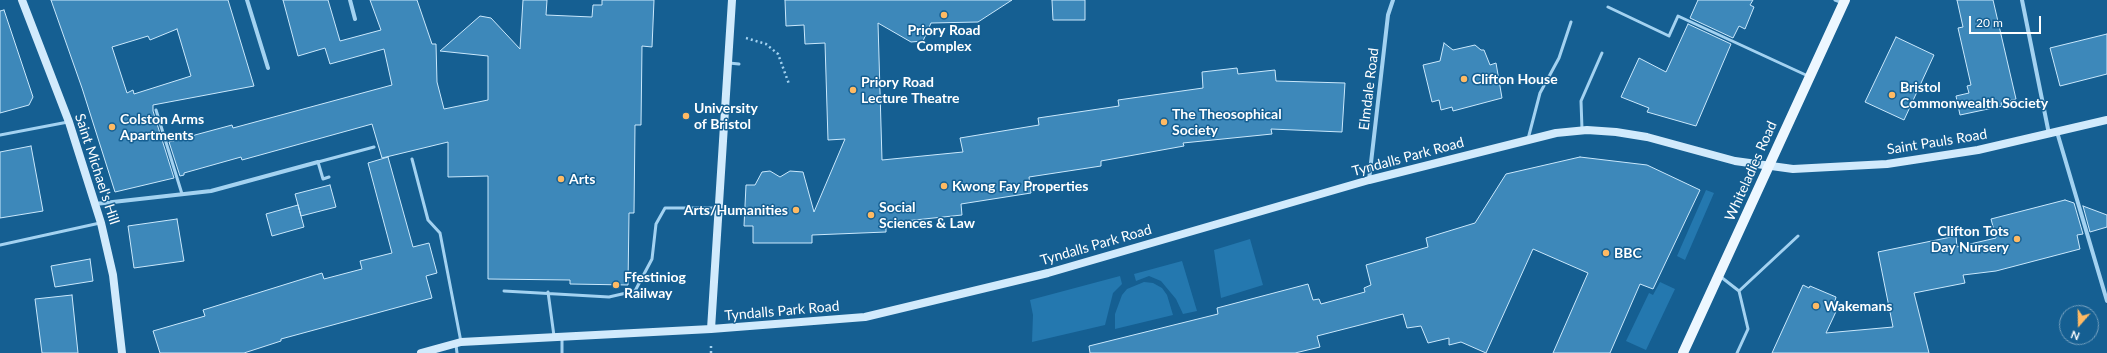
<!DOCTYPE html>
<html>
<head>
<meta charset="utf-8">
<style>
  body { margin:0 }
  #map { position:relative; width:2107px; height:353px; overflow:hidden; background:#155f92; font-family:Lato,sans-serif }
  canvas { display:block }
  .north { position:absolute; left:2059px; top:305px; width:40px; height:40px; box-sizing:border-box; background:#155f92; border:1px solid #739fbe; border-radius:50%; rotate:200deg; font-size:11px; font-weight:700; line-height:16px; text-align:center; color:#fff }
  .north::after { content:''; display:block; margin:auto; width:14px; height:18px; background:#ffba63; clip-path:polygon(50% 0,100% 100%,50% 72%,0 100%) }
  .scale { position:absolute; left:1969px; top:16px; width:72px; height:18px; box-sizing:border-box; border:2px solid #fff; border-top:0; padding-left:5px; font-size:12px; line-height:14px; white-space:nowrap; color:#fff; -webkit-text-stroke:3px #155f92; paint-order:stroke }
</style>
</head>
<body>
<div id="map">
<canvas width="2107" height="353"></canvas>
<div class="north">N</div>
<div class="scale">20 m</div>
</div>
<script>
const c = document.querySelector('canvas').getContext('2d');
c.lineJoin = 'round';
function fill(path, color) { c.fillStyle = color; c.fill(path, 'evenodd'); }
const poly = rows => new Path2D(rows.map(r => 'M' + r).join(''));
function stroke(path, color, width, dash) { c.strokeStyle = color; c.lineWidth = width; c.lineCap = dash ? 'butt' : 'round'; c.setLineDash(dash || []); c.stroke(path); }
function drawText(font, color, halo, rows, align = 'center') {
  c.font = font + ' Lato,sans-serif'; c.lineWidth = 3; c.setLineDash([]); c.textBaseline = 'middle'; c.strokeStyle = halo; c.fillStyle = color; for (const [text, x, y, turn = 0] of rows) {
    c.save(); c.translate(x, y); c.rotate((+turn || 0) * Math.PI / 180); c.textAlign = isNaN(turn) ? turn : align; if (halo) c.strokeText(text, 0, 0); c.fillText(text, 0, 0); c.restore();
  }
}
const green = poly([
  [1706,190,1714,193,1685,260,1677,256],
  [1250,239,1263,285,1221,298,1214,250],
  [1182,261,1197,311,1183,314,1176,299,1161,281,1149,276,1136,281,1134,274],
  [1120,276,1122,284,1113,293,1105,325,1032,342,1033,315,1030,300],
  [1144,282,1153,283,1162,288,1167,295,1173,315,1115,329,1115,314,1122,295,1127,289],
  [1660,282,1675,289,1646,350,1626,341,1649,293,1653,295]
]);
const building = poly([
  [51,0,228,0,254,86,153,105,153,111,174,178,115,192,82,88,51,0],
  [177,29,191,76,134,94,133,90,127,93,112,47,148,36,150,40,177,29],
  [283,0,328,0,340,41,381,30,370,0,417,0,432,44,436,44,437,82,444,109,488,100,488,56,440,51,480,16,491,18,520,49,523,0,547,0,546,15,592,17,593,5,602,5,602,0,654,0,652,47,642,46,641,125,635,125,634,213,629,213,628,285,570,284,570,280,488,279,488,176,448,177,448,142,382,158,372,124,242,160,241,157,184,173,184,175,180,176,169,142,232,125,233,128,392,85,384,49,330,64,325,48,298,56,283,0],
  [785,0,1012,0,978,22,931,23,923,41,911,42,878,23,882,160,963,152,960,138,1039,125,1038,118,1119,106,1118,100,1203,88,1202,72,1237,68,1238,74,1275,70,1276,81,1345,83,1342,132,1271,129,1272,134,1183,143,1184,146,1101,161,1101,166,1029,177,1031,193,961,204,962,215,886,223,886,232,812,235,812,243,753,243,753,226,744,226,746,185,755,185,762,172,770,171,780,177,790,171,803,172,814,212,845,139,828,140,825,43,805,44,804,25,786,26,785,0],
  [1052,0,1085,0,1085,20,1053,20,1052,0],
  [1698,0,1753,0,1750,5,1754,7,1745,29,1739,26,1733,38,1690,18,1698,0],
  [1957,0,1993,0,2016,99,2001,103,2002,106,1960,115,1956,96,1969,93,1967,86,1971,85,1958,28,1963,27,1957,0],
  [4,10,33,97,29,105,0,113,0,11,4,10],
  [1688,24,1731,44,1696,126,1647,112,1649,108,1621,97,1639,58,1666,72,1688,24],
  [2107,34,2107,74,2060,86,2050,48,2107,34],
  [1896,37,1934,55,1904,120,1865,102,1896,37],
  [1444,43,1453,50,1475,45,1481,50,1484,50,1490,65,1496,63,1502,98,1453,111,1452,107,1441,110,1439,100,1432,102,1423,65,1440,61,1444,43],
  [31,146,43,211,0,218,0,152,31,146],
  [388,157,413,247,429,243,437,273,426,276,432,298,281,339,281,341,244,353,160,353,153,331,205,316,203,310,322,273,324,279,362,269,360,261,392,253,368,163,388,157],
  [1580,157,1647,165,1700,190,1653,289,1640,284,1610,353,1553,353,1588,273,1533,249,1486,353,1461,342,1449,345,1449,338,1428,343,1421,326,1407,328,1403,314,1317,336,1320,347,1295,353,1090,353,1089,346,1218,314,1217,308,1308,284,1313,300,1319,299,1321,304,1365,292,1364,288,1371,285,1366,265,1428,247,1426,238,1475,223,1506,174,1580,157],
  [330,185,336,207,301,216,295,194,330,185],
  [2065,200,2074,203,2083,234,2077,235,2080,249,1996,271,1963,275,1965,283,1914,293,1929,353,1772,353,1803,285,1809,288,1810,286,1836,297,1835,301,1840,303,1826,333,1893,327,1878,252,1956,236,1957,247,1996,238,1991,219,2065,200],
  [298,205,304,227,272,236,266,214,298,205],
  [2083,206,2107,215,2107,227,2090,232,2083,206],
  [177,219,184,261,134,268,128,226,177,219],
  [90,259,93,281,55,287,51,266,90,259],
  [72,295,78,353,42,353,35,299,72,295]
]);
const path = poly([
  [746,38,766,44,778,54,789,84],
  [711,353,711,346]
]);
const lane = poly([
  [1835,0,1843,3],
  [1608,7,1669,36,1678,16,1808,76],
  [729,63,739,64],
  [156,110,182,194],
  [1582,129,1581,101,1602,53],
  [0,135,68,122],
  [1528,139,1540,93,1559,58,1571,22],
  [412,159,428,220,440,233,461,342],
  [329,177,323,179,318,162,374,147],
  [0,245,100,223],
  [1721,277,1739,291],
  [504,291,609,297,635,291,652,259,656,224,665,208,718,208],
  [548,292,554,336],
  [456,345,457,353],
  [562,353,562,338],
  [1737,353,1748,329,1739,291,1798,236]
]);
const street = poly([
  [247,0,268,68],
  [350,0,355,19],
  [2022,0,2049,134],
  [2057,132,2107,301],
  [1369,180,1388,15,1393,0],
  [95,204,211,191,318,162]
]);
const secondary = poly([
  [22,0,69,122,101,223,113,275,122,353],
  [711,329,732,0],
  [421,353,461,342,711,329,865,317,1048,273,1369,180,1556,133,1587,130,1616,132,1647,137,1735,161,1793,169,1887,164,1978,150,2107,120]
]);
const primary = poly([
  [1683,353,1845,0]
]);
const markers = [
  [944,15,4,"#ffba63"],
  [1464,79,4,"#ffba63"],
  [853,90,4,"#ffba63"],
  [1892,95,4,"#ffba63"],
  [686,116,4,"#ffba63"],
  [1164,122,4,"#ffba63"],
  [112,127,4,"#ffba63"],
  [561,179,4,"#ffba63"],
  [944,186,4,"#ffba63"],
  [796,210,4,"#ffba63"],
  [871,215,4,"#ffba63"],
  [2017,239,4,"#ffba63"],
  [1606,253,4,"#ffba63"],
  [616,285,4,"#ffba63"],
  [1816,306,4,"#ffba63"]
];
const poiNames = [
  ["Priory Road",944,30,"center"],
  ["Complex",944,46,"center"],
  ["Clifton House",1472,79],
  ["Priory Road",861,82],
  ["Lecture Theatre",861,98],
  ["Bristol",1900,87],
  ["Commonwealth Society",1900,103],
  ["University",694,108],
  ["of Bristol",694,124],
  ["The Theosophical",1172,114],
  ["Society",1172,130],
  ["Colston Arms",120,119],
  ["Apartments",120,135],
  ["Arts",569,179],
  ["Kwong Fay Properties",952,186],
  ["Social",879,207],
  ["Sciences & Law",879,223],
  ["Arts/Humanities",788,210,"right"],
  ["Clifton Tots",2009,231,"right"],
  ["Day Nursery",2009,247,"right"],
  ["BBC",1614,253],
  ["Ffestiniog",624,277],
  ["Railway",624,293],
  ["Wakemans",1824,306]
];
const streetNames = [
  ["Elmdale Road",1369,89,-83],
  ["Saint Pauls Road",1937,142,-9],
  ["Tyndalls Park Road",1408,157,-15],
  ["Saint Michael's Hill",97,169,72],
  ["Whiteladies Road",1751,171,-66],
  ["Tyndalls Park Road",1096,245,-16],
  ["Tyndalls Park Road",782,311,-5]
];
fill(green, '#2478af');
fill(building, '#3d88ba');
stroke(building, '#cae8fc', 1);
stroke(path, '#a3d2f1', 2.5, [2, 3]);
stroke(lane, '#a3d2f1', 3);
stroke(street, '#a3d2f1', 4);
stroke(secondary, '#d1eafc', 8);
stroke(primary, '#edf7ff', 10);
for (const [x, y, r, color] of markers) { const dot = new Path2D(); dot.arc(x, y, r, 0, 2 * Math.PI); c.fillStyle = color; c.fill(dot); stroke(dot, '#155f92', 1.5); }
drawText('bold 14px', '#fff', '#155f92', poiNames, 'left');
drawText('14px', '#fff', '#155f92', streetNames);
</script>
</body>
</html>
